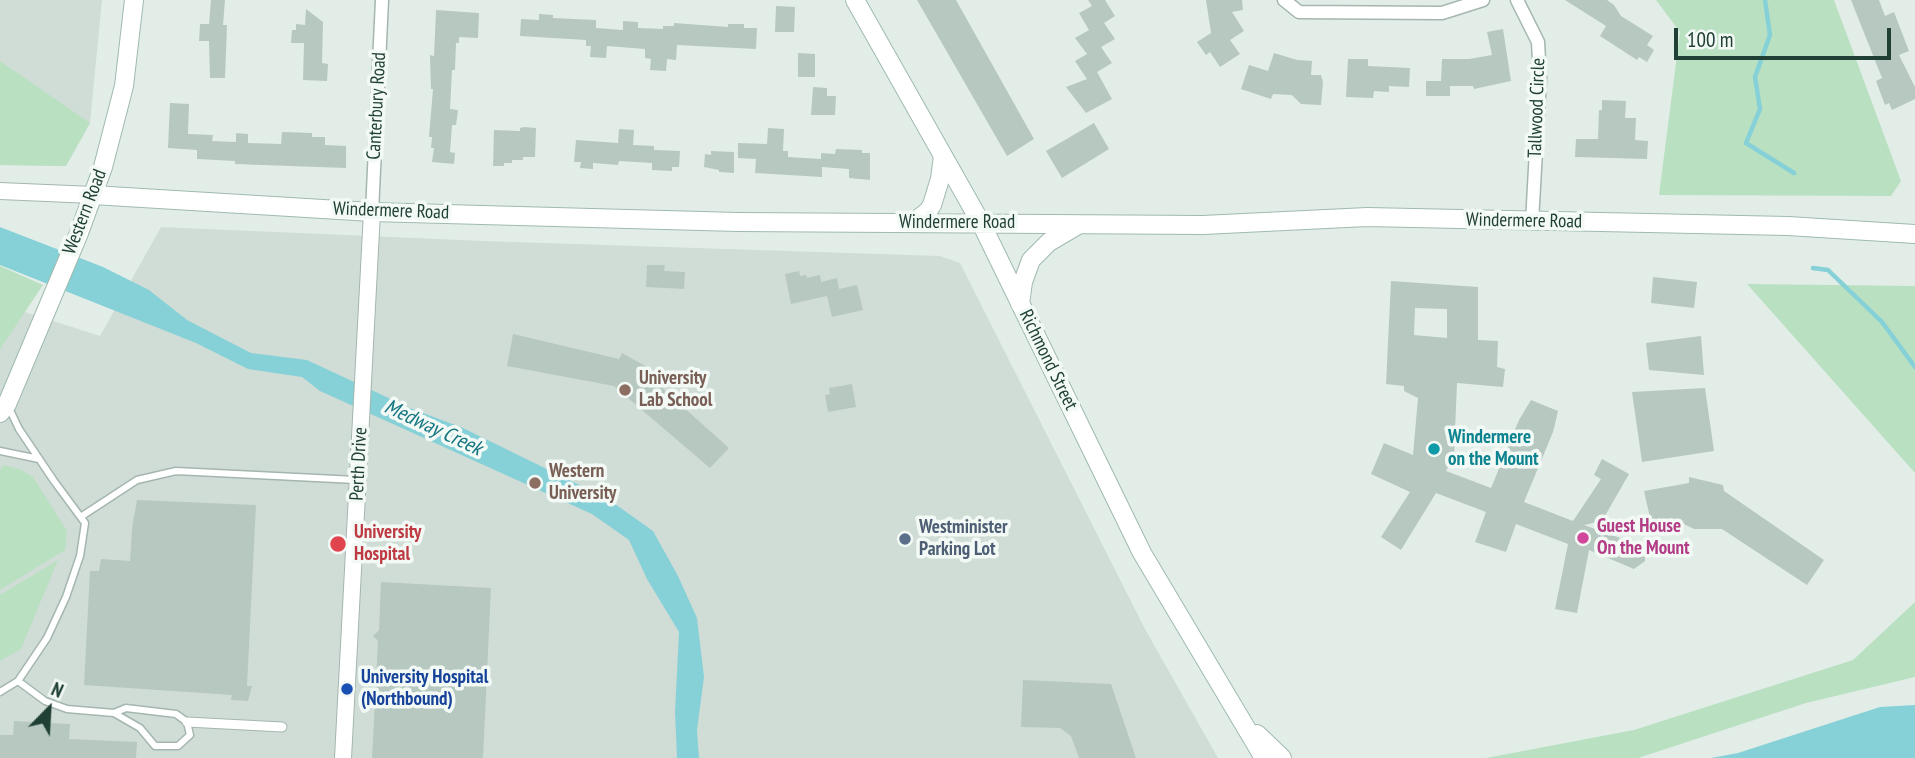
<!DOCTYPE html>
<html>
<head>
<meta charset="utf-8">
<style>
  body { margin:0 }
  #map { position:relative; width:1915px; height:758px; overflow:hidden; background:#e2ede8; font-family:"PT Sans Narrow",sans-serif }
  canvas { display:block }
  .north { position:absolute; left:14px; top:674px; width:70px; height:70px; -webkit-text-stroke:5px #f3faf6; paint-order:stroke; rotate:24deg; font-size:19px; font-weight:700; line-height:28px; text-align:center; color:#204035 }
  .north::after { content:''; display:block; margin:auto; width:24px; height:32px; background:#204035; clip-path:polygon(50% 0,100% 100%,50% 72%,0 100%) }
  .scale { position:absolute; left:1674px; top:28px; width:217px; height:32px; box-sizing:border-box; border:4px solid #204035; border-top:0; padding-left:9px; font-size:21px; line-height:24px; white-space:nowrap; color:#204035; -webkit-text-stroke:5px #f3faf6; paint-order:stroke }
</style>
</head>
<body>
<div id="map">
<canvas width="1915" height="758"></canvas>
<div class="north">N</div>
<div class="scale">100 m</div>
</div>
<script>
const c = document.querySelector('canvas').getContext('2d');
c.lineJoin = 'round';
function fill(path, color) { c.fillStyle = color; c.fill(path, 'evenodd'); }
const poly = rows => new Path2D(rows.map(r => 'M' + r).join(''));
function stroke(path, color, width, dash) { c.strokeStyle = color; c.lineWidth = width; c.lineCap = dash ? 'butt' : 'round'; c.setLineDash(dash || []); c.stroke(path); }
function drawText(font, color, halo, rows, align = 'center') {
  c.font = font + ' "PT Sans Narrow",sans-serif'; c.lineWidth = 7; c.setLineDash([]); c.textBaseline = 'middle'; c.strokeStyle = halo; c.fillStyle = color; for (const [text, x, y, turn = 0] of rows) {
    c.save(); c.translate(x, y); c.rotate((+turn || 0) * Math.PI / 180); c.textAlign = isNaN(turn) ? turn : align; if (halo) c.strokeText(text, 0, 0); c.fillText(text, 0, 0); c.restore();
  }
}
const built = poly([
  [0,0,102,0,90,123,66,166,0,165],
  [161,227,484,241,940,256,960,263,1145,629,1218,758,0,758,0,304,100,336]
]);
const green = poly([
  [1656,0,1834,0,1901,181,1891,196,1659,195,1680,32],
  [0,61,90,123,66,166,0,165],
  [0,266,43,285,0,349],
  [1747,284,1915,286,1915,473],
  [4,465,20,469,33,477,67,531,65,550,0,590,0,470],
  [58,560,21,649,0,661,0,595],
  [1915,602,1915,677,1806,703,1638,758,1486,758,1634,730,1853,660]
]);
const water = poly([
  [0,227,103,267,149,290,187,320,251,353,307,360,410,408,463,428,608,499,653,531,678,576,697,618,704,677,697,730,699,758,677,758,675,712,679,632,647,579,629,540,592,514,320,391,302,377,248,369,196,343,0,265],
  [1915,705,1915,758,1711,758,1738,753,1880,707]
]);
const stream = poly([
  [1765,0,1770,35,1755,77,1760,109,1746,143,1794,173],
  [1813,268,1828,270,1882,322,1915,367]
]);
const building = poly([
  [211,0,225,0,223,25,227,25,225,78,210,78,209,41,199,41,200,24,209,24],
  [917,0,956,0,1034,139,1007,156],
  [1088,0,1105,0,1115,16,1104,23,1115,39,1101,47,1112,63,1097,72,1112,99,1086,113,1066,87,1087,79,1075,61,1087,54,1075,38,1089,30,1079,13,1092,6],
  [1206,0,1242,0,1243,10,1232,12,1244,31,1230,40,1240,54,1220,67,1210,52,1206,55,1197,42,1211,33],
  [1565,0,1607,0,1614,5,1621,16,1653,36,1647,45,1654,50,1647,62,1639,57,1637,60,1600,36,1606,26],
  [1851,0,1879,0,1885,16,1894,12,1909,51,1899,55,1915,87,1915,99,1892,110,1889,103,1885,105,1876,81,1882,78],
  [776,6,795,7,794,32,775,32],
  [306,9,323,22,322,63,328,64,327,81,303,80,304,43,291,43,292,30,296,30,296,24,305,25],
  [436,10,479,13,478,38,459,37,459,43,456,43,455,70,452,70,450,109,458,110,456,125,452,125,450,152,455,153,454,164,432,162,434,148,431,148,432,137,429,137,433,89,431,89,430,55,434,56],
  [539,14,553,15,553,18,596,20,596,28,623,30,623,21,638,22,638,28,663,29,663,26,674,26,674,23,728,27,728,24,744,24,744,28,757,28,756,49,677,45,676,60,667,59,666,71,650,70,651,59,645,58,645,49,607,46,606,58,590,57,591,46,586,46,586,40,520,36,521,19,539,20],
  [1503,29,1511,81,1474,89,1473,86,1450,86,1450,96,1426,96,1426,81,1441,81,1442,59,1469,59,1492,55,1487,32],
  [798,53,815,54,815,77,798,77],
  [1274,53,1297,60,1312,61,1311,75,1321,75,1323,82,1321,105,1301,104,1292,95,1273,94,1271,99,1241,89,1249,65,1268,71],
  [1348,59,1368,59,1368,66,1410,68,1409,87,1389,86,1389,92,1374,91,1373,98,1346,97],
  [813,87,827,88,827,96,836,96,835,115,811,115],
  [1602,100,1626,101,1625,118,1636,118,1635,140,1648,141,1647,159,1575,157,1576,139,1598,139,1599,110,1602,110],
  [170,103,189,104,188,134,213,135,212,141,236,142,236,133,248,134,248,143,281,144,282,132,312,133,312,137,325,137,325,145,346,146,346,168,235,164,235,161,197,159,197,150,168,148],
  [1094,123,1109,149,1062,178,1046,151],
  [524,127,536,128,535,157,523,157,523,160,512,160,512,163,504,163,504,166,493,166,494,130,520,131,520,128],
  [768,128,784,129,783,151,788,151,788,157,821,159,821,153,835,154,836,149,862,150,862,153,870,153,870,180,849,178,849,169,822,167,822,177,755,173,756,159,738,158,738,143,767,144],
  [619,129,634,130,633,145,654,146,654,150,680,151,679,167,672,167,672,171,652,170,652,163,619,161,618,165,593,163,593,169,580,168,581,162,574,162,576,140,618,143],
  [711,151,734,152,734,173,719,172,719,170,704,167,705,154,711,155],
  [647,265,665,265,664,271,685,272,684,289,646,287],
  [799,271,800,276,806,275,807,278,820,275,821,282,837,278,839,289,857,285,863,310,832,317,827,296,791,304,785,274],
  [1653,277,1697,282,1694,308,1651,303],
  [1391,281,1478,287,1478,340,1498,341,1497,367,1505,369,1503,387,1457,383,1454,456,1446,471,1491,488,1519,420,1531,400,1558,411,1553,432,1524,502,1573,521,1601,479,1594,475,1602,459,1629,474,1602,521,1584,525,1645,547,1645,561,1634,569,1589,550,1577,613,1555,609,1568,544,1516,524,1506,552,1475,542,1486,512,1436,493,1401,550,1381,537,1410,492,1371,474,1384,443,1413,455,1418,398,1404,391,1404,386,1386,384],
  [1415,308,1447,309,1447,338,1414,335],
  [513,334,619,359,622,353,647,367,644,372,729,448,710,468,614,386,507,366],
  [1701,336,1704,375,1649,370,1646,343],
  [852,384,856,407,828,412,825,395,830,394,829,388],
  [1705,388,1714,451,1642,462,1632,392],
  [1689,477,1723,485,1724,491,1824,560,1807,585,1722,529,1694,529,1672,518,1651,522,1644,491,1689,483],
  [137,500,256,505,247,686,252,686,248,701,231,700,232,695,84,685,90,571,99,571,101,559,130,561,132,528],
  [381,582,491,588,483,758,372,758,378,641,373,636,379,630],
  [1023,680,1111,684,1136,758,1079,758,1071,736,1060,728,1021,727],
  [14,721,70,724,69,739,137,742,136,758,0,758,0,735,13,735]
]);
const service = poly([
  [0,451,39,459],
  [82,516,137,480,176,471,356,480],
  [18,681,45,701,67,709,114,713,126,708,176,714,187,722,190,735,178,746,155,746,140,728,114,713],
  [0,692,18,681,47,638,66,597,80,556,85,523,54,481,19,429,9,408]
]);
const pedestrian = poly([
  [187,722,282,727]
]);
const minor = poly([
  [1284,0,1299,12,1442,13,1483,0],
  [1517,0,1538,42,1540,79,1532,222],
  [372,212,382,0]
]);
const tertiary = poly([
  [0,191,93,195],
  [343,758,372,212]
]);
const secondary = poly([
  [855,0,981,223,1142,553,1264,758],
  [93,195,372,212,738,222,1203,225,1367,217,1788,226,1915,234],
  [913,223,928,211,932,205,940,179,943,156],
  [1020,304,1023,282,1031,260,1049,242,1078,225],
  [0,413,7,404,79,233,103,167,124,86,134,0],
  [1257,734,1282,758]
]);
const markers = [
  [625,390,7,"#8d6e63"],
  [1434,449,7,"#0f9aa8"],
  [535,483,7,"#8d6e63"],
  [1583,538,7,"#d1479c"],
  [905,539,7,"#5c6f8a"],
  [338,544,9,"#e0444e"],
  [347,689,7,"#1a4fb4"]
];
const streetNames = [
  ["Canterbury Road",377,106,-87],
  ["Tallwood Circle",1537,108,-88],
  ["Windermere Road",391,211,2],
  ["Western Road",85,212,-69],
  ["Windermere Road",1524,221,1],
  ["Windermere Road",957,223],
  ["Richmond Street",1048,360,64],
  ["Perth Drive",359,464,-87]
];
const educationNames = [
  ["University",639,379],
  ["Lab School",639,401],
  ["Western",549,472],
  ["University",549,494]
];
const cultureNames = [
  ["Windermere",1448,438],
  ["on the Mount",1448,460]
];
const hotelNames = [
  ["Guest House",1597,527],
  ["On the Mount",1597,549]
];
const serviceNames = [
  ["Westminister",919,528],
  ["Parking Lot",919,550]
];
const healthNames = [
  ["University",354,533],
  ["Hospital",354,555]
];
const transitNames = [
  ["University Hospital",361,678],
  ["(Northbound)",361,700]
];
const waterNames = [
  ["Medway Creek",433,428,25]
];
fill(built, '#d0ddd6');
fill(green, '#b9e0c1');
fill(water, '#86d0d7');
stroke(stream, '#86d0d7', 4.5);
fill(building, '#b7c8c0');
stroke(service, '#a4b6af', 9);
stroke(pedestrian, '#a4b6af', 11);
stroke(minor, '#a4b6af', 15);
stroke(tertiary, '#a4b6af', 18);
stroke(secondary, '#9fbaaf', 20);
stroke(service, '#fff', 6);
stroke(pedestrian, '#fff', 9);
stroke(minor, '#fff', 12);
stroke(tertiary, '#fff', 16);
stroke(secondary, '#fff', 18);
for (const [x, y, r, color] of markers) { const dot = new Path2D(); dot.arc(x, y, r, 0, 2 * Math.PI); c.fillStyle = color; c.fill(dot); stroke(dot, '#f3faf6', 2.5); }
drawText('19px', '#204035', '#f3faf6', streetNames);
drawText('bold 19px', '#785e54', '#f3faf6', educationNames, 'left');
drawText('bold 19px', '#0d838f', '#f3faf6', cultureNames, 'left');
drawText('bold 19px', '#b23c85', '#f3faf6', hotelNames, 'left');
drawText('bold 19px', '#4e5e75', '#f3faf6', serviceNames, 'left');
drawText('bold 19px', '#be3a42', '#f3faf6', healthNames, 'left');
drawText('bold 19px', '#164399', '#f3faf6', transitNames, 'left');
drawText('italic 21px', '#167681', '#f3faf6', waterNames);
</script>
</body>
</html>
